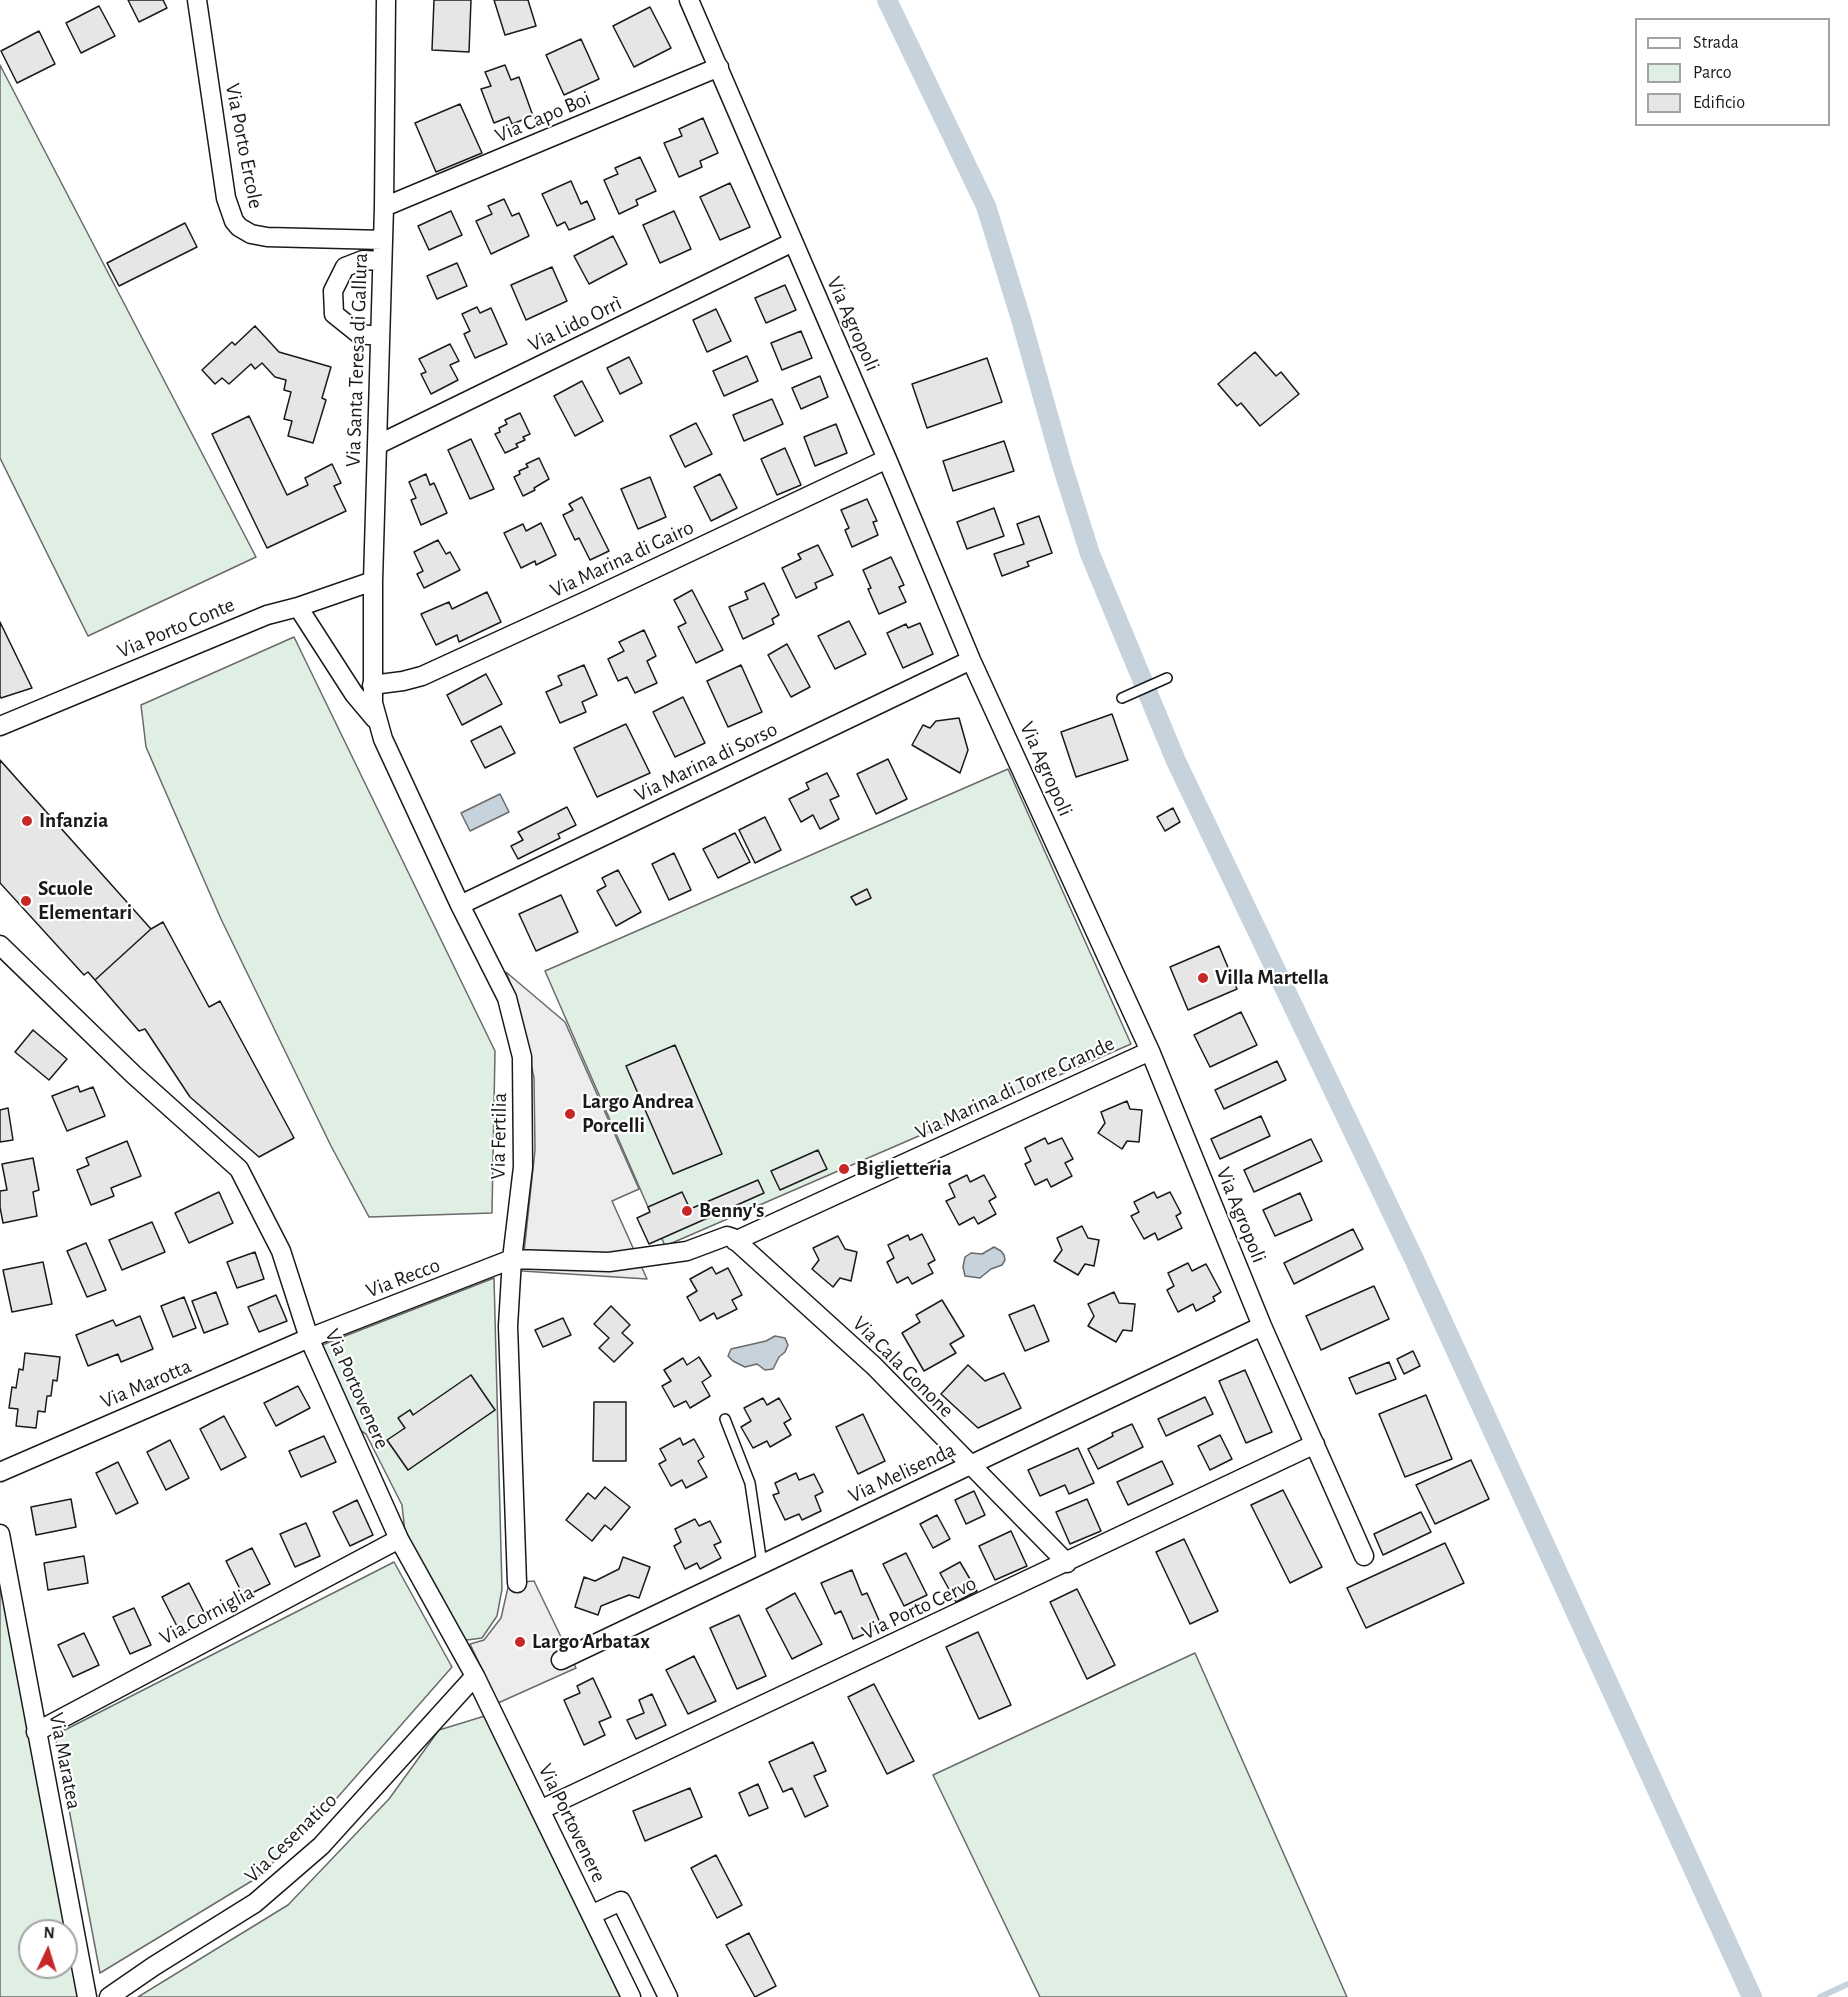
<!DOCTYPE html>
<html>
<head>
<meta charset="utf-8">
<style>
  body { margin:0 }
  #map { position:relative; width:1848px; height:1997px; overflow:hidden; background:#fff; font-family:"Alegreya Sans",sans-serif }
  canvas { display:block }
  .legend { position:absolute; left:1635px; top:18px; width:195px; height:108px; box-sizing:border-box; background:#fff; border:2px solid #a3a3a3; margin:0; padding:8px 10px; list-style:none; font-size:18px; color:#1a1a1a }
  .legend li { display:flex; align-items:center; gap:12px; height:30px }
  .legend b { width:30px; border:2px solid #a3a3a3 }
  .north { position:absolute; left:18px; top:1919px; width:60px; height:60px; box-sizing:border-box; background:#fff; border:2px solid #a3a3a3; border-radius:50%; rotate:4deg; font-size:16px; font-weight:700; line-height:24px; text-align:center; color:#1a1a1a }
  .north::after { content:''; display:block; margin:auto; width:21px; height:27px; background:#c62828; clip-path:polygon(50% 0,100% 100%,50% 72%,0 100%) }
</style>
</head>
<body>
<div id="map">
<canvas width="1848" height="1997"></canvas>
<ul class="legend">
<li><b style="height:8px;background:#fff"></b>Strada</li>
<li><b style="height:16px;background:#e0efe3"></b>Parco</li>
<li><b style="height:16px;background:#e6e6e6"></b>Edificio</li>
</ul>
<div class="north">N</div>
</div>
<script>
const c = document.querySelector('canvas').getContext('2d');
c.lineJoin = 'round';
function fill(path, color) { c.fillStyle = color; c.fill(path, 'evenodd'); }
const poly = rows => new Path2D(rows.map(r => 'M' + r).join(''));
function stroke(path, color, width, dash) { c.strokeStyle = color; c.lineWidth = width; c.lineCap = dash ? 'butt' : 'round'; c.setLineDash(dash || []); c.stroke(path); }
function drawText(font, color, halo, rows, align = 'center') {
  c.font = font + ' "Alegreya Sans",sans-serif'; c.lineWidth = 4.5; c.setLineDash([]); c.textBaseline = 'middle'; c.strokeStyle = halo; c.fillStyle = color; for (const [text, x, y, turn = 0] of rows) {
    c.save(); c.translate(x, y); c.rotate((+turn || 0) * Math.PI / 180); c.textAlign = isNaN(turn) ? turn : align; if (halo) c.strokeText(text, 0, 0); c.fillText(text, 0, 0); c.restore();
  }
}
const green = poly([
  [0,65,256,557,88,636,0,458,0,65],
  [294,637,495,1051,492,1213,369,1217,331,1146,221,919,146,747,141,705,294,637],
  [1008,769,1131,1044,665,1246,545,971,1008,769],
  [494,1278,502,1589,497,1616,482,1638,467,1640,458,1635,405,1532,402,1505,366,1434,355,1427,322,1345,494,1278],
  [410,1410,413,1415,495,1410,408,1470,388,1441,405,1428,399,1417,410,1410],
  [394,1562,452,1667,308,1831,255,1879,100,1973,55,1735,394,1562],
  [0,1571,78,1997,0,1997,0,1571],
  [30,1931,66,1931,66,1967,30,1967,30,1931],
  [1195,1653,1347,1997,1040,1997,933,1775,1195,1653],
  [488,1715,622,1997,138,1997,288,1905,389,1799,439,1730,488,1715]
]);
const parking = poly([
  [506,972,565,1022,639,1189,612,1201,647,1279,522,1271,535,1150,534,1078,519,1006,506,972],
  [534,1581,576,1668,498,1703,470,1644,484,1640,501,1618,509,1583,534,1581]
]);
const water = poly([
  [500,794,509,812,470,831,461,813,500,794],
  [994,1247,1001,1251,1004,1255,1005,1260,1002,1265,991,1269,980,1278,965,1276,963,1267,965,1257,971,1253,982,1254,994,1247],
  [775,1336,785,1338,788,1345,785,1352,779,1357,773,1369,765,1370,757,1364,745,1367,733,1361,728,1356,731,1349,766,1341,775,1336]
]);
const stream = poly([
  [1820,1997,1848,1984]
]);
const canal = poly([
  [887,0,986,206,1021,319,1062,465,1090,554,1176,761,1414,1259,1752,1997]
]);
const building = poly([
  [128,0,163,0,167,8,139,22,128,0],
  [434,0,471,0,469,52,432,50,434,0],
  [494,0,528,0,536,26,505,35,494,0],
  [99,6,115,36,81,53,66,23,99,6],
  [650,7,671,48,634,67,613,26,650,7],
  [39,31,55,64,17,83,1,51,39,31],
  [581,39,599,79,564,95,546,55,581,39],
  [505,65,511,80,519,77,533,116,512,124,509,117,494,123,481,89,491,86,485,72,505,65],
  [460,104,482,153,436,172,415,123,460,104],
  [703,118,718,153,700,161,702,167,679,177,664,143,682,136,679,129,703,118],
  [640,157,656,191,636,200,638,205,619,214,604,180,618,174,615,168,640,157],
  [571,181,581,204,587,201,595,219,569,230,565,222,557,226,542,194,571,181],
  [730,183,750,227,720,240,700,197,730,183],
  [504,199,512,216,519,213,529,236,491,254,476,221,492,214,488,206,504,199],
  [451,211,462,235,429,250,418,226,451,211],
  [674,211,691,249,660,263,643,225,674,211],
  [185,223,197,247,119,286,107,263,185,223],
  [613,236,627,264,589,284,574,256,613,236],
  [457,263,467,286,437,299,427,276,457,263],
  [552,267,567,301,526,320,511,285,552,267],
  [785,285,796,310,766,323,755,298,785,285],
  [477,307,480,313,491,308,507,344,475,358,464,334,470,331,462,314,477,307],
  [716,309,731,341,707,352,693,320,716,309],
  [255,326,279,352,331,367,322,398,326,400,313,443,288,436,292,421,284,419,291,392,284,390,286,380,275,377,262,363,255,369,251,364,229,384,222,378,215,384,202,370,232,342,235,345,255,326],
  [801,331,812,358,782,370,771,343,801,331],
  [450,344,459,361,450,365,458,380,431,394,421,374,426,372,419,359,450,344],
  [1255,352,1276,376,1281,372,1299,394,1260,426,1241,403,1237,406,1218,384,1255,352],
  [747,356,758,381,724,396,713,371,747,356],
  [629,357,642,383,620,394,607,368,629,357],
  [987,358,1002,402,927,428,912,384,987,358],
  [820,376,828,397,801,409,792,388,820,376],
  [582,381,603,421,575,436,554,396,582,381],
  [772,399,783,424,744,441,733,415,772,399],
  [520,413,530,434,523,437,525,440,516,444,518,447,505,453,495,434,500,432,499,428,507,424,505,420,520,413],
  [249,416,287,495,308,485,305,478,332,464,341,483,334,486,346,511,267,548,212,434,249,416],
  [696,423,712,454,685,467,670,436,696,423],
  [836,424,847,453,815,466,804,437,836,424],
  [471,439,494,489,470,499,448,450,471,439],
  [1004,441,1014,471,953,491,943,461,1004,441],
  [785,448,801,485,777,495,761,459,785,448],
  [539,458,549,479,534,488,535,490,523,496,514,477,520,474,519,471,528,467,526,464,539,458],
  [426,474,430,485,434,483,447,513,421,525,411,500,416,498,409,482,426,474],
  [720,474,737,508,711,521,694,487,720,474],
  [650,477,666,517,638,529,621,489,650,477],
  [582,497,609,551,590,560,579,538,575,540,563,515,573,510,569,504,582,497],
  [867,499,877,521,873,522,878,535,852,547,845,530,849,528,841,510,867,499],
  [994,508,1004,536,967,549,957,522,994,508],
  [1039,516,1052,553,1027,562,1029,566,1002,576,994,554,1024,544,1017,524,1039,516],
  [541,523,556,555,536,565,535,561,521,568,504,533,523,524,526,531,541,523],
  [438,540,446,554,450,552,460,570,424,588,417,574,423,571,414,552,438,540],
  [818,545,833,575,815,583,817,588,796,598,782,568,801,559,798,554,818,545],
  [891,557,904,585,899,587,906,602,879,614,868,589,871,588,863,570,891,557],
  [764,583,779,615,772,619,774,624,743,639,729,607,748,599,745,592,764,583],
  [692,590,723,650,696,663,678,627,686,623,674,600,692,590],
  [487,592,501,622,459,642,457,635,436,645,421,614,449,602,452,609,487,592],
  [849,621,866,654,835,669,818,636,849,621],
  [0,622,32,688,1,698,0,696,0,622],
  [920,623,933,654,903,668,887,633,906,624,908,628,920,623],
  [644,630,656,656,647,661,657,683,635,693,627,677,618,681,608,659,624,651,619,642,644,630],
  [787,644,810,687,791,697,768,655,787,644],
  [584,665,597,695,582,702,586,712,560,723,546,692,562,685,558,676,584,665],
  [741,665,762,712,728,727,707,681,741,665],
  [486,674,502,704,462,725,447,695,486,674],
  [683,697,705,743,675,757,653,712,683,697],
  [1112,714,1128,760,1076,777,1061,732,1112,714],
  [959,718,968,750,960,773,912,745,923,725,930,728,936,721,959,718],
  [626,724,650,773,597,797,574,748,626,724],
  [501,726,515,753,485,768,471,741,501,726],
  [888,759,907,799,876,814,857,774,888,759],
  [0,760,151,929,95,980,88,972,84,975,0,883,0,760],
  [827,773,839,796,830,800,839,819,820,829,813,815,801,822,789,799,809,789,806,783,827,773],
  [567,807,576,825,558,834,560,838,518,859,511,846,523,840,518,832,567,807],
  [1173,808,1180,822,1165,831,1157,817,1173,808],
  [765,817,781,850,755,863,739,830,765,817],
  [735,833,750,862,718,878,703,849,735,833],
  [674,853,691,890,669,900,652,864,674,853],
  [618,870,641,912,616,926,597,891,606,886,602,878,618,870],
  [867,889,871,898,856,905,851,897,867,889],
  [561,895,578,932,536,951,519,914,561,895],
  [163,922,209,1007,220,1001,294,1138,259,1157,190,1097,145,1029,139,1031,95,980,151,929,163,922],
  [1219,946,1237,989,1188,1010,1170,967,1219,946],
  [1241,1012,1257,1045,1210,1067,1194,1035,1241,1012],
  [33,1030,67,1059,49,1080,15,1052,33,1030],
  [675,1045,722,1154,673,1174,626,1066,675,1045],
  [1277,1061,1286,1080,1224,1109,1215,1090,1277,1061],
  [78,1086,80,1092,93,1087,105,1116,67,1131,52,1096,78,1086],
  [1127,1101,1130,1109,1142,1110,1139,1142,1127,1141,1122,1149,1098,1133,1105,1123,1101,1112,1127,1101],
  [8,1108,13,1140,0,1142,0,1110,8,1108],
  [1261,1116,1270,1136,1220,1159,1211,1139,1261,1116],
  [1045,1138,1048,1144,1062,1138,1073,1159,1065,1163,1072,1176,1051,1187,1047,1179,1035,1185,1025,1164,1031,1161,1025,1148,1045,1138],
  [1311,1139,1322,1161,1254,1192,1244,1170,1311,1139],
  [127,1141,141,1176,111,1188,114,1196,91,1205,77,1170,89,1165,86,1158,127,1141],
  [818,1150,827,1169,780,1190,771,1171,818,1150],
  [33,1158,39,1190,33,1192,37,1216,3,1223,0,1207,0,1191,7,1190,2,1164,33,1158],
  [967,1175,970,1182,984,1175,996,1197,989,1201,996,1214,978,1224,974,1217,959,1225,946,1201,955,1197,949,1184,967,1175],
  [758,1180,764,1193,649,1244,637,1218,650,1212,648,1207,682,1192,690,1209,758,1180],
  [219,1192,233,1223,189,1243,175,1213,219,1192],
  [1154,1192,1157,1198,1170,1192,1181,1213,1176,1216,1182,1228,1158,1240,1155,1233,1144,1239,1131,1216,1139,1212,1134,1202,1154,1192],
  [1300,1193,1312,1220,1275,1236,1263,1210,1300,1193],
  [152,1222,165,1252,122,1270,109,1240,152,1222],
  [1082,1226,1088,1238,1099,1240,1094,1266,1085,1264,1078,1275,1054,1261,1062,1250,1057,1238,1082,1226],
  [1353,1229,1363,1249,1294,1284,1284,1263,1353,1229],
  [922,1234,935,1260,928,1264,933,1273,912,1284,908,1277,897,1283,887,1262,894,1258,888,1245,908,1235,910,1240,922,1234],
  [838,1236,845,1249,857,1252,851,1281,840,1278,833,1287,812,1269,819,1260,813,1248,838,1236],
  [86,1243,106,1290,87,1297,67,1251,86,1243],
  [255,1252,264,1279,237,1288,227,1262,255,1252],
  [43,1262,52,1304,12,1312,3,1270,43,1262],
  [1188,1263,1192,1271,1206,1264,1221,1292,1213,1297,1215,1301,1196,1311,1193,1304,1178,1312,1167,1290,1174,1286,1168,1273,1188,1263],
  [712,1267,716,1274,728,1268,742,1295,732,1300,737,1309,717,1319,714,1313,700,1321,687,1297,697,1291,690,1279,712,1267],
  [1374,1286,1389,1319,1321,1350,1306,1316,1374,1286],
  [216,1292,228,1324,204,1333,192,1301,216,1292],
  [1114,1292,1119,1303,1135,1304,1132,1331,1123,1330,1116,1342,1088,1326,1094,1316,1088,1304,1114,1292],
  [276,1295,287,1321,259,1332,248,1307,276,1295],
  [184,1297,196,1328,173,1337,161,1306,184,1297],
  [942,1300,964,1336,950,1344,956,1353,924,1371,902,1333,920,1322,916,1315,942,1300],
  [1034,1305,1049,1341,1025,1351,1009,1315,1034,1305],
  [611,1306,630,1325,622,1333,633,1343,614,1362,599,1348,609,1338,594,1324,611,1306],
  [140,1316,153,1349,121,1362,118,1354,88,1366,76,1335,113,1320,116,1326,140,1316],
  [563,1318,571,1335,543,1347,535,1330,563,1318],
  [1413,1351,1420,1366,1404,1374,1397,1359,1413,1351],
  [25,1353,60,1357,57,1381,53,1380,51,1396,47,1396,45,1412,38,1411,36,1428,16,1426,18,1409,9,1408,12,1387,16,1388,19,1369,23,1370,25,1353],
  [699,1357,711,1376,702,1382,710,1396,690,1408,686,1401,674,1407,662,1386,671,1381,664,1370,683,1358,687,1365,699,1357],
  [1389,1362,1396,1379,1356,1394,1349,1378,1389,1362],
  [968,1365,985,1381,1004,1373,1021,1408,978,1428,941,1394,968,1365],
  [1245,1370,1272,1432,1246,1443,1219,1381,1245,1370],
  [471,1375,495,1410,408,1470,387,1440,405,1428,398,1418,410,1410,413,1415,471,1375],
  [298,1386,310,1408,276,1426,264,1403,298,1386],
  [1426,1395,1452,1459,1405,1477,1379,1414,1426,1395],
  [1205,1397,1213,1414,1166,1436,1158,1419,1205,1397],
  [763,1398,767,1405,779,1398,791,1419,784,1423,791,1435,770,1447,767,1441,753,1448,741,1427,751,1421,744,1408,763,1398],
  [594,1402,626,1402,626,1461,593,1461,594,1402],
  [863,1414,885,1461,858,1474,836,1427,863,1414],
  [224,1416,246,1457,221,1470,200,1429,224,1416],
  [1132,1424,1143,1447,1098,1469,1088,1449,1113,1436,1112,1433,1132,1424],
  [1220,1435,1232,1459,1210,1470,1198,1446,1220,1435],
  [324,1436,336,1462,301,1477,289,1451,324,1436],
  [680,1438,683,1445,694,1439,704,1457,698,1461,707,1477,686,1488,682,1480,671,1486,659,1464,666,1460,660,1449,680,1438],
  [170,1440,189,1478,166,1490,147,1452,170,1440],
  [1078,1448,1094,1483,1069,1494,1065,1485,1040,1496,1028,1470,1078,1448],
  [1471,1460,1489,1499,1435,1524,1416,1485,1471,1460],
  [1162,1461,1173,1484,1128,1505,1117,1482,1162,1461],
  [118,1462,138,1503,116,1514,96,1473,118,1462],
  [796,1473,799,1480,814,1474,823,1492,815,1496,821,1511,802,1520,799,1514,785,1520,773,1495,779,1493,775,1483,796,1473],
  [605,1487,630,1507,611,1530,605,1525,592,1541,566,1520,588,1493,595,1499,605,1487],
  [1283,1490,1322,1567,1290,1583,1251,1505,1283,1490],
  [974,1491,985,1515,966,1524,955,1500,974,1491],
  [71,1499,76,1527,36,1535,31,1507,71,1499],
  [1087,1499,1101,1531,1070,1544,1056,1512,1087,1499],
  [357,1500,373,1535,350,1546,333,1512,357,1500],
  [1421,1512,1431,1532,1383,1555,1374,1534,1421,1512],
  [937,1515,950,1539,933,1548,920,1524,937,1515],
  [695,1519,699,1526,710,1521,721,1542,714,1545,721,1558,700,1569,697,1563,685,1569,674,1546,681,1542,675,1529,695,1519],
  [306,1523,320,1556,295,1567,280,1534,306,1523],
  [1011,1531,1027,1566,995,1580,979,1546,1011,1531],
  [1184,1539,1218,1611,1190,1624,1156,1552,1184,1539],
  [1445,1543,1464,1583,1366,1628,1347,1588,1445,1543],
  [252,1548,270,1584,244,1597,226,1561,252,1548],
  [906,1553,927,1595,904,1606,883,1564,906,1553],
  [84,1556,88,1583,48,1590,44,1563,84,1556],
  [623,1557,650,1567,639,1598,629,1595,601,1606,598,1615,575,1607,584,1577,595,1581,619,1569,623,1557],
  [960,1562,977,1591,956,1602,940,1573,960,1562],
  [852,1570,862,1595,867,1593,882,1627,853,1639,841,1611,835,1614,821,1583,852,1570],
  [189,1583,208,1620,181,1634,162,1597,189,1583],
  [1077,1589,1115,1665,1087,1679,1050,1602,1077,1589],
  [795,1593,822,1644,792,1659,766,1609,795,1593],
  [134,1608,151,1645,130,1654,113,1617,134,1608],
  [739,1615,766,1676,737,1689,710,1628,739,1615],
  [978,1632,1011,1705,979,1719,946,1647,978,1632],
  [84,1633,99,1665,73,1677,58,1645,84,1633],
  [694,1656,716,1701,688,1714,666,1670,694,1656],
  [593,1678,611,1717,599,1722,605,1735,584,1745,564,1700,580,1693,577,1686,593,1678],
  [874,1684,914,1761,887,1774,848,1697,874,1684],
  [652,1694,666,1725,636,1739,627,1720,644,1713,639,1700,652,1694],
  [813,1742,826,1771,814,1776,828,1806,805,1817,792,1788,783,1792,769,1762,813,1742],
  [758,1784,768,1808,749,1816,739,1793,758,1784],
  [690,1788,702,1817,645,1841,633,1811,690,1788],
  [716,1855,742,1905,717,1918,691,1868,716,1855],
  [749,1933,776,1986,755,1997,726,1945,749,1933]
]);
const lane = poly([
  [1122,698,1167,678],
  [725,1419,750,1483,762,1564]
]);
const street = poly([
  [197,0,226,198,234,221,239,227,251,234,267,237,383,240],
  [386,0,384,207,373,581,373,703,383,739,460,905,507,998,522,1057,523,1167,512,1259,508,1326,517,1583],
  [689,0,887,459,971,660,1150,1051,1262,1326,1364,1556],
  [384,207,719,67],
  [379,336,359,334,334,314,333,291,345,267,363,260,382,261],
  [377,445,793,242],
  [298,607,354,694,375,719],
  [372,685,403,681,422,676,588,600,887,459],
  [0,726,267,615,298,607,373,581],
  [460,905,971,660],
  [0,945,134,1075,239,1169,281,1251,309,1338,399,1539,475,1676,631,1997],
  [735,1241,1150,1051],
  [0,1472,309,1338,512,1259,609,1262,687,1251,727,1236,733,1238,874,1366,1067,1563],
  [0,1534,87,1997],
  [561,1660,1262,1326],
  [36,1732,399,1539],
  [540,1810,1315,1444],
  [591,1915,621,1901,668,1997],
  [109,1997,154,1966,255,1903,321,1846,475,1676]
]);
const markers = [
  [27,821,6,"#c62828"],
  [26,901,6,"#c62828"],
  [1203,978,6,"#c62828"],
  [570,1114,6,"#c62828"],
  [844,1169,6,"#c62828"],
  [687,1211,6,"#c62828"],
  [520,1642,6,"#c62828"]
];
const streetNames = [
  ["Via Capo Boi",543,117,-23],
  ["Via Porto Ercole",244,146,79],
  ["Via Lido Orrì",575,324,-26],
  ["Via Agropoli",853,324,66],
  ["Via Santa Teresa di Gallura",357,360,-88],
  ["Via Marina di Gairo",622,559,-25],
  ["Via Porto Conte",176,628,-23],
  ["Via Marina di Sorso",706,762,-26],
  ["Via Agropoli",1046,769,66],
  ["Via Marina di Torre Grande",1015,1088,-25],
  ["Via Fertilia",499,1136,-89],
  ["Via Agropoli",1241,1215,68],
  ["Via Recco",403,1278,-21],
  ["Via Cala Gonone",903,1367,45],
  ["Via Marotta",146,1384,-23],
  ["Via Portovenere",357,1389,66],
  ["Via Melisenda",902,1473,-25],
  ["Via Porto Cervo",919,1608,-25],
  ["Via Corniglia",207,1615,-28],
  ["Via Maratea",65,1761,79],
  ["Via Portovenere",572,1823,64],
  ["Via Cesenatico",291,1838,-44]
];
const poiNames = [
  ["Infanzia",39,821],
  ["Scuole",38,889],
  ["Elementari",38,913],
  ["Villa Martella",1215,978],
  ["Largo Andrea",582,1102],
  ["Porcelli",582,1126],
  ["Biglietteria",856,1169],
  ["Benny's",699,1211],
  ["Largo Arbatax",532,1642]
];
fill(green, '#e0efe3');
stroke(green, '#6a6a6a', 1.5);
fill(parking, '#ededed');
stroke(parking, '#6a6a6a', 1.5);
fill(water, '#c6d2dc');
stroke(water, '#6a6a6a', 1.5);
stroke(stream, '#c6d2dc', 6);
stroke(canal, '#c6d2dc', 20);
fill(building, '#e6e6e6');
stroke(building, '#1a1a1a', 1.5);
stroke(lane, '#1a1a1a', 12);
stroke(street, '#1a1a1a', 21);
stroke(lane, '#fff', 9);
stroke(street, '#fff', 18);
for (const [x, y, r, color] of markers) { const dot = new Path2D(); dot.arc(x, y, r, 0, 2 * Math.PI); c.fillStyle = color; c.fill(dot); stroke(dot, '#fff', 2); }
drawText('21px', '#1a1a1a', '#fff', streetNames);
drawText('bold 21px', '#1a1a1a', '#fff', poiNames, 'left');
</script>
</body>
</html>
